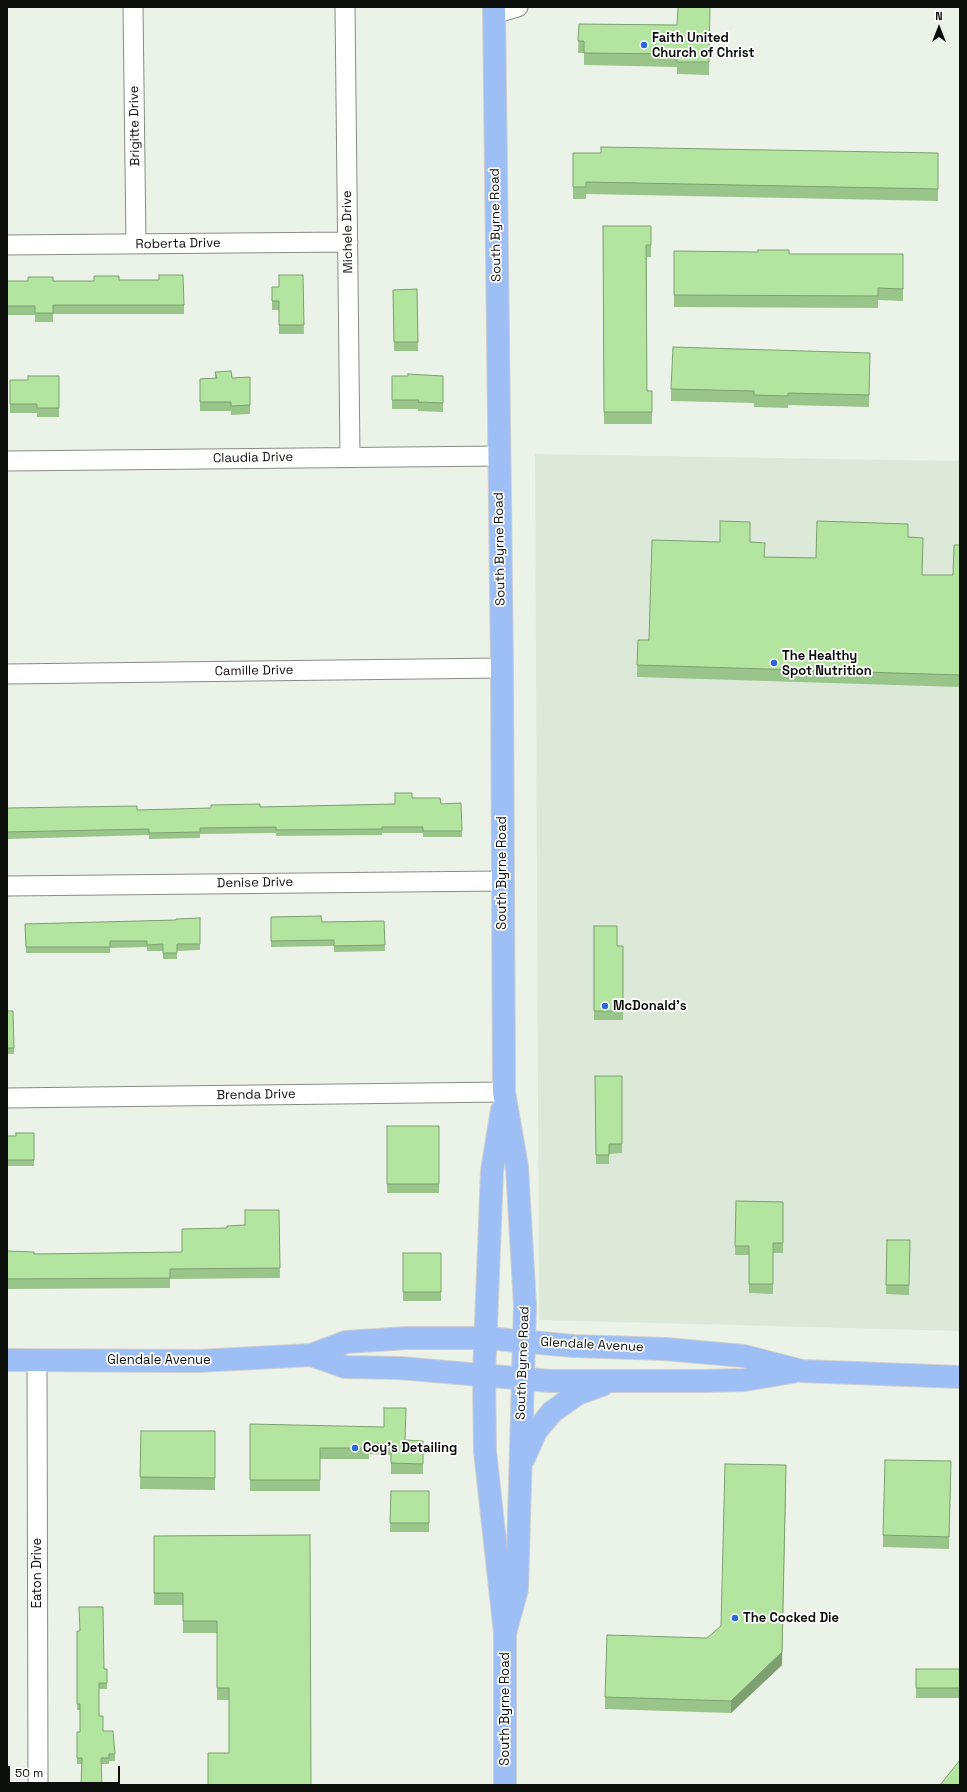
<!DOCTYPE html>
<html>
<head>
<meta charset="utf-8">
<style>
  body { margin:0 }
  #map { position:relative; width:967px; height:1792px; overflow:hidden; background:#ebf3e8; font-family:"Space Grotesk",sans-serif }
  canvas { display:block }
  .frame { position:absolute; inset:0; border:8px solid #0c0e0b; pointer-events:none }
  .north { position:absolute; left:919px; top:8px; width:40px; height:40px; -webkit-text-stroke:3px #fff; paint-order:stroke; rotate:0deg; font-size:11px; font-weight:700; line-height:16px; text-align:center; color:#0c0e0b }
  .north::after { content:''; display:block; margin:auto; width:14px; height:18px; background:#0c0e0b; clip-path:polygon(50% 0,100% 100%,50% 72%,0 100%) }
  .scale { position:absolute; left:8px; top:1766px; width:112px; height:18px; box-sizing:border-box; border:2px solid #0c0e0b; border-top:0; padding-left:5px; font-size:12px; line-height:14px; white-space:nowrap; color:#0c0e0b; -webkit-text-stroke:3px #fff; paint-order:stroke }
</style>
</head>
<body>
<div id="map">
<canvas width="967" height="1792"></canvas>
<div class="frame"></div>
<div class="north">N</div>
<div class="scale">50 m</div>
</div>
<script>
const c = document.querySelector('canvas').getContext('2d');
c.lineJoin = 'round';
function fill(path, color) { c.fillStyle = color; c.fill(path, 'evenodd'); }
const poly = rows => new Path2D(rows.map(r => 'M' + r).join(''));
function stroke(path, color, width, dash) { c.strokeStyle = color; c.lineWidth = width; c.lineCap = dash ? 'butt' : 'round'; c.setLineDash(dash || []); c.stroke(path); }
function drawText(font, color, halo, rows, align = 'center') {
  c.font = font + ' "Space Grotesk",sans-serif'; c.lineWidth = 3.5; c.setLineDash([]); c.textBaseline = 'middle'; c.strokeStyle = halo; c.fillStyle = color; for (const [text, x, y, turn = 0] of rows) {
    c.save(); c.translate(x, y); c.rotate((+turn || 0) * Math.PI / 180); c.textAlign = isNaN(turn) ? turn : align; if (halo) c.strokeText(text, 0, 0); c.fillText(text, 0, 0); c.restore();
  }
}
const built = poly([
  [535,454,960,461,960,1331,539,1320]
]);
const minor = poly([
  [133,7,136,244],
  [345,7,350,457],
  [494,14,518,7],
  [7,245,348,242],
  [7,461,499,456],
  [7,674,502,668],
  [7,886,502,881],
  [7,1098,504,1092],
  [37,1360,38,1785]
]);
const major = poly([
  [494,7,502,668,504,1092,517,1167,525,1306,517,1589,505,1633],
  [502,1110,492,1171,484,1375,485,1451,505,1633,505,1785],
  [311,1355,345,1367,400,1368,550,1381,703,1381,744,1380,792,1372],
  [7,1360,198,1361,311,1355,346,1342,407,1338,486,1338,574,1346,665,1349,744,1356,802,1371,960,1377],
  [524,1458,536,1431,552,1412,577,1394,602,1385]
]);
const wall = poly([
  [710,7,709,75,677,74,677,67,584,65,584,53,578,53,579,24,677,25],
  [573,153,938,153,938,201,586,194,586,199,573,199],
  [603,226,651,226,651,257,647,257,647,391,652,391,652,424,604,424],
  [674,251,789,254,903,254,903,301,878,300,878,308,674,307],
  [303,275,304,334,279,334,279,310,272,310,272,287,279,287],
  [119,280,184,305,184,314,53,314,53,322,35,322,35,315,7,315,7,281,94,281],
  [417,289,418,351,394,351,393,290],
  [870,365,869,407,788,405,788,408,754,407,754,403,671,401,671,389],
  [215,372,232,378,250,377,250,414,231,415,231,411,200,411,200,379,215,378],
  [59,376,59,417,37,417,37,413,10,413,10,380,28,380],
  [392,376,443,376,443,412,418,411,418,409,392,409],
  [908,537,923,550,922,575,953,575,960,545,960,687,637,677,637,665,649,640,720,542,750,542,765,557,816,558],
  [412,798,441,804,461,803,462,837,423,837,423,833,382,833,382,835,276,836,276,833,200,834,200,838,149,839,149,835,7,839,7,808,137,810,395,804],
  [271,917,322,922,384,921,385,951,334,952,334,946,271,947],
  [200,918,200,950,177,951,177,959,163,959,163,951,147,951,147,947,110,948,110,953,26,953,25,924,176,920],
  [594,926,617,946,623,946,623,1020,594,1020],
  [7,1011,13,1011,14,1054,7,1054],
  [595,1076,622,1076,622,1153,609,1154,609,1164,596,1164],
  [387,1126,439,1126,439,1193,387,1193],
  [34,1133,34,1166,7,1166,7,1136,16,1136],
  [736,1201,783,1202,783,1253,773,1253,773,1294,749,1293,749,1255,735,1255],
  [279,1210,280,1278,170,1279,170,1288,7,1289,7,1251,34,1254,182,1252,227,1228,245,1225],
  [887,1240,910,1240,909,1295,886,1294],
  [403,1253,441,1253,441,1301,403,1301],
  [250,1424,405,1440,423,1441,423,1474,391,1474,391,1455,369,1454,369,1459,320,1459,320,1491,250,1491],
  [141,1431,215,1431,215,1490,140,1489],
  [951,1473,949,1549,883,1547,883,1535],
  [391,1491,429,1491,429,1532,390,1532],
  [310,1535,229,1753,229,1700,217,1700,217,1633,183,1633,183,1605,154,1605,154,1536],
  [77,1631,104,1669,107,1669,107,1689,99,1689,99,1716,103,1731,115,1754,115,1761,109,1761,109,1764,77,1764,77,1732,80,1732,80,1710,77,1710],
  [782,1665,731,1713,605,1709,605,1697],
  [916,1669,960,1669,960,1698,916,1698]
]);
const shadedWall = poly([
  [786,1477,782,1665,731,1713,731,1701]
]);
const building = poly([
  [678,7,710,7,709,62,677,62,677,54,584,53,584,41,578,41,579,24,677,25,678,7],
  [601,147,938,153,938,189,586,182,586,187,573,187,573,153,601,153,601,147],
  [603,226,651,226,651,245,646,245,647,391,652,391,652,412,604,412,603,226],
  [758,250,789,250,789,254,903,254,903,289,878,288,878,296,674,295,674,251,758,252,758,250],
  [159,275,183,275,184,305,53,305,53,313,35,313,35,306,7,306,7,281,28,281,28,277,53,277,53,281,94,281,94,276,119,276,119,280,159,280,159,275],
  [279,275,303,275,304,325,279,325,279,301,272,301,272,287,279,287,279,275],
  [417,289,418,342,394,342,393,290,417,289],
  [673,347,870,353,869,395,788,393,788,396,754,395,754,391,671,389,673,347],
  [231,371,232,378,250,377,250,405,231,406,231,402,200,402,200,379,217,378,215,372,231,371],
  [408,374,443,376,443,403,418,402,419,400,392,400,392,376,408,376,408,374],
  [28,376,59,376,59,408,37,408,37,404,10,404,10,380,28,380,28,376],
  [720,521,750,522,750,542,765,543,764,557,816,558,817,521,908,524,908,537,923,538,922,575,953,575,954,545,960,545,960,675,637,665,638,640,649,640,652,540,720,542,720,521],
  [395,793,412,793,412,798,440,798,441,804,461,803,462,831,423,831,423,827,382,827,382,829,276,830,276,827,200,828,200,832,149,833,149,829,7,832,7,808,137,806,137,810,211,808,211,805,260,804,260,807,395,804,395,793],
  [321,916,322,922,384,921,385,945,334,946,334,940,271,941,271,917,321,916],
  [200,918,200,944,177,944,177,953,163,953,163,944,147,945,147,941,110,941,110,947,26,947,25,924,176,920,176,919,200,918],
  [594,926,617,926,617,946,623,946,623,1011,594,1011,594,926],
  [7,1011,13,1011,14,1048,7,1048,7,1011],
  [595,1076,622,1076,622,1144,609,1144,609,1155,596,1155,595,1076],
  [387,1126,439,1126,439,1184,387,1184,387,1126],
  [16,1133,34,1133,34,1160,7,1160,7,1136,16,1136,16,1133],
  [736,1201,783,1202,783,1243,773,1243,773,1284,749,1284,749,1246,735,1246,736,1201],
  [245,1210,279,1210,280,1268,170,1269,170,1278,7,1279,7,1251,34,1252,34,1254,182,1252,182,1229,227,1228,227,1226,245,1225,245,1210],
  [887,1240,910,1240,909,1285,886,1285,887,1240],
  [403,1253,441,1253,441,1292,403,1292,403,1253],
  [384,1408,406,1408,405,1440,423,1441,423,1464,391,1463,391,1444,369,1443,369,1448,320,1448,320,1480,250,1480,250,1424,384,1427,384,1408],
  [141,1431,215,1431,215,1478,140,1477,141,1431],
  [885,1460,951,1461,949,1537,883,1535,885,1460],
  [725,1464,786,1465,782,1652,731,1701,605,1697,607,1635,707,1638,721,1626,725,1464],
  [391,1491,429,1491,429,1523,390,1523,391,1491],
  [310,1535,311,1785,208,1785,208,1753,229,1753,229,1688,217,1688,217,1621,183,1621,183,1593,154,1593,154,1536,310,1535],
  [79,1607,103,1607,104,1669,107,1669,107,1683,99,1683,99,1716,103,1716,103,1731,113,1731,115,1754,109,1754,109,1758,101,1758,102,1785,81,1785,82,1758,77,1758,77,1732,80,1732,80,1704,77,1704,77,1631,80,1631,79,1607],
  [916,1669,960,1669,960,1688,916,1688,916,1669],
  [960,1760,960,1785,940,1785,960,1760]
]);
const markers = [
  [644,45,4,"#2c68d6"],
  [774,663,4,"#2c68d6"],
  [605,1006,4,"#2c68d6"],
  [355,1448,4,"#2c68d6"],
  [735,1618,4,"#2c68d6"]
];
const poiNames = [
  ["Faith United",652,38],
  ["Church of Christ",652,53],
  ["The Healthy",782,656],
  ["Spot Nutrition",782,671],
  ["McDonald's",613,1006],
  ["Coy's Detailing",363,1448],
  ["The Cocked Die",743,1618]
];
const streetNames = [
  ["Brigitte Drive",135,126,-91],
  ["South Byrne Road",496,225,-91],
  ["Michele Drive",348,232,-91],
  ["Roberta Drive",178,244,-1],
  ["Claudia Drive",253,458,-1],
  ["South Byrne Road",500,549,-91],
  ["Camille Drive",254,671,-1],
  ["South Byrne Road",502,873,-90],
  ["Denise Drive",255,883,-1],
  ["Brenda Drive",256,1095,-1],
  ["Glendale Avenue",592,1345,3],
  ["Glendale Avenue",159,1360],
  ["South Byrne Road",523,1363,-88],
  ["Eaton Drive",37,1573,-90],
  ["South Byrne Road",505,1709,-90]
];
fill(built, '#dce9d8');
stroke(minor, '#868e84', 21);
stroke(major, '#cecfce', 24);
stroke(minor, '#fff', 19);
stroke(major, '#9ebef6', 22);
fill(wall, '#9ac58a');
fill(shadedWall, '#7da071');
fill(building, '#b3e5a1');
stroke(building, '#7da071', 1);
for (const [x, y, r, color] of markers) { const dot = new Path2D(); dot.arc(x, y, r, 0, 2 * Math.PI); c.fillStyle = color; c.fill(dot); stroke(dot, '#fff', 1.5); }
drawText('bold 13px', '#0c0e0b', '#fff', poiNames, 'left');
drawText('13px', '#0c0e0b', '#fff', streetNames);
</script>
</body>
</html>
